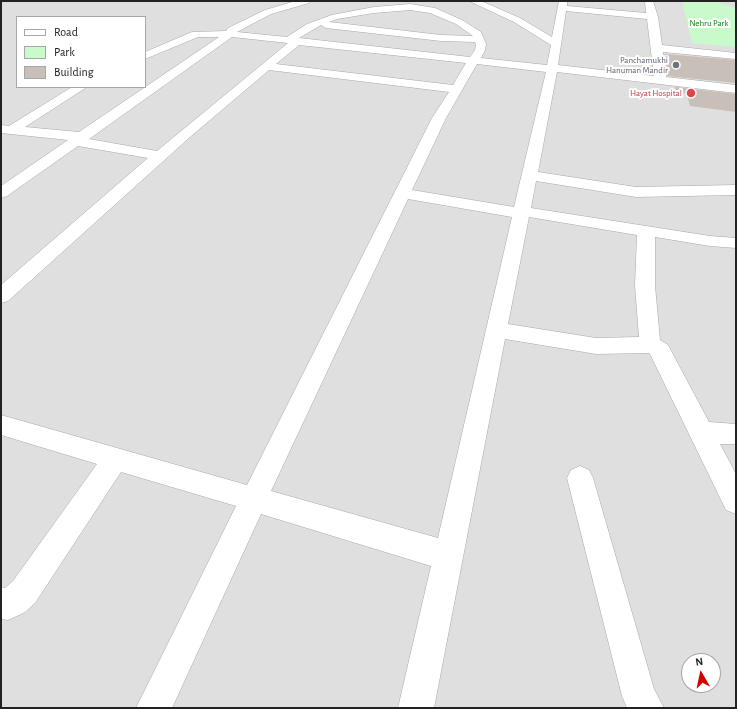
<!DOCTYPE html>
<html>
<head>
<meta charset="utf-8">
<style>
  body { margin:0 }
  #map { position:relative; width:737px; height:709px; overflow:hidden; background:#f2efe9; font-family:"Alegreya Sans",sans-serif }
  canvas { display:block }
  .frame { position:absolute; inset:0; border:2px solid #222; pointer-events:none }
  .legend { position:absolute; left:16px; top:16px; width:130px; height:72px; box-sizing:border-box; background:#fff; border:1px solid #a7a7a7; margin:0; padding:5px 7px; list-style:none; font-size:12px; color:#222 }
  .legend li { display:flex; align-items:center; gap:8px; height:20px }
  .legend b { width:20px; border:1px solid #a7a7a7 }
  .north { position:absolute; left:681px; top:653px; width:40px; height:40px; box-sizing:border-box; background:#fff; border:1px solid #a7a7a7; border-radius:50%; rotate:351deg; font-size:11px; font-weight:700; line-height:16px; text-align:center; color:#222 }
  .north::after { content:''; display:block; margin:auto; width:14px; height:18px; background:#d40000; clip-path:polygon(50% 0,100% 100%,50% 72%,0 100%) }
</style>
</head>
<body>
<div id="map">
<canvas width="737" height="709"></canvas>
<div class="frame"></div>
<ul class="legend">
<li><b style="height:5px;background:#fff"></b>Road</li>
<li><b style="height:11px;background:#c8facc"></b>Park</li>
<li><b style="height:11px;background:#c7bfb8"></b>Building</li>
</ul>
<div class="north">N</div>
</div>
<script>
const c = document.querySelector('canvas').getContext('2d');
c.lineJoin = 'round';
function fill(path, color) { c.fillStyle = color; c.fill(path, 'evenodd'); }
const poly = rows => new Path2D(rows.map(r => 'M' + r).join(''));
function stroke(path, color, width, dash) { c.strokeStyle = color; c.lineWidth = width; c.lineCap = dash ? 'butt' : 'round'; c.setLineDash(dash || []); c.stroke(path); }
function drawText(font, color, halo, rows, align = 'center') {
  c.font = font + ' "Alegreya Sans",sans-serif'; c.lineWidth = 4; c.setLineDash([]); c.textBaseline = 'middle'; c.strokeStyle = halo; c.fillStyle = color; for (const [text, x, y, turn = 0] of rows) {
    c.save(); c.translate(x, y); c.rotate((+turn || 0) * Math.PI / 180); c.textAlign = isNaN(turn) ? turn : align; if (halo) c.strokeText(text, 0, 0); c.fillText(text, 0, 0); c.restore();
  }
}
const residential = poly([
  [1,1,736,1,736,708,1,708],
  [17,17,145,17,145,87,17,87],
  [689,661,713,661,713,685,689,685]
]);
const park = poly([
  [682,1,712,1,736,8,736,47,692,43]
]);
const building = poly([
  [665,54,736,60,736,83,667,76],
  [675,87,736,94,736,112,690,106,687,94,676,92]
]);
const minor = poly([
  [296,1,310,1,309,3,271,14,237,32,287,37,307,24,332,15,374,7,410,4,435,8,462,20,481,32,486,44,485,50,481,58,547,65,551,45,514,22,469,1,481,1,520,18,552,37,559,1,567,1,567,6,646,13,645,1,653,1,658,17,662,45,736,53,736,59,663,52,666,77,736,85,736,93,557,72,538,172,636,187,736,185,736,195,636,197,536,181,531,208,710,236,736,238,736,248,710,246,655,237,655,286,660,340,668,345,709,422,736,424,736,444,720,444,736,474,736,514,726,510,651,356,649,353,596,354,505,339,434,708,398,708,431,566,261,514,172,708,136,708,236,506,121,472,35,603,25,612,19,615,8,620,1,619,1,587,5,588,13,581,97,464,1,435,1,415,247,485,432,118,449,92,269,70,190,137,8,301,1,303,1,285,148,158,78,146,7,196,1,198,1,186,68,140,1,133,1,125,9,126,72,87,87,87,25,127,79,132,219,37,198,37,145,59,145,52,192,32,226,31,228,28,265,10,296,1],
  [410,10,430,13,456,24,473,36,441,35,329,22,337,19,374,13,410,10],
  [566,11,647,19,654,76,558,65,566,11],
  [321,25,326,28,441,41,475,42,476,44,475,50,470,57,299,38,321,25],
  [232,37,288,43,157,151,89,139,232,37],
  [299,45,466,63,453,85,276,64,299,45],
  [477,64,546,72,514,207,412,190,446,118,477,64],
  [408,199,512,217,438,538,271,491,408,199],
  [529,217,637,235,635,286,639,337,596,338,508,324,529,217],
  [580,466,589,470,593,478,654,689,664,708,627,708,622,696,567,478,571,470,580,466]
]);
const markers = [
  [676,65,4,"#6b7280"],
  [691,93,5,"#e0444e"]
];
const farParknames = [
  ["Nehru Park",709,23]
];
const farWorshipnames = [
  ["Panchamukhi",668,60],
  ["Hanuman Mandir",668,70]
];
const farHealthnames = [
  ["Hayat Hospital",682,93]
];
fill(residential, '#e0dfdf');
fill(park, '#c8facc');
fill(building, '#c7bfb8');
stroke(minor, '#a9a9a9', 1);
fill(minor, '#fff');
for (const [x, y, r, color] of markers) { const dot = new Path2D(); dot.arc(x, y, r, 0, 2 * Math.PI); c.fillStyle = color; c.fill(dot); stroke(dot, '#fff', 1.5); }
drawText('9px', '#0c8416', '#fff', farParknames);
drawText('9px', '#5b616d', '#fff', farWorshipnames, 'right');
drawText('9px', '#be3a42', '#fff', farHealthnames, 'right');
</script>
</body>
</html>
